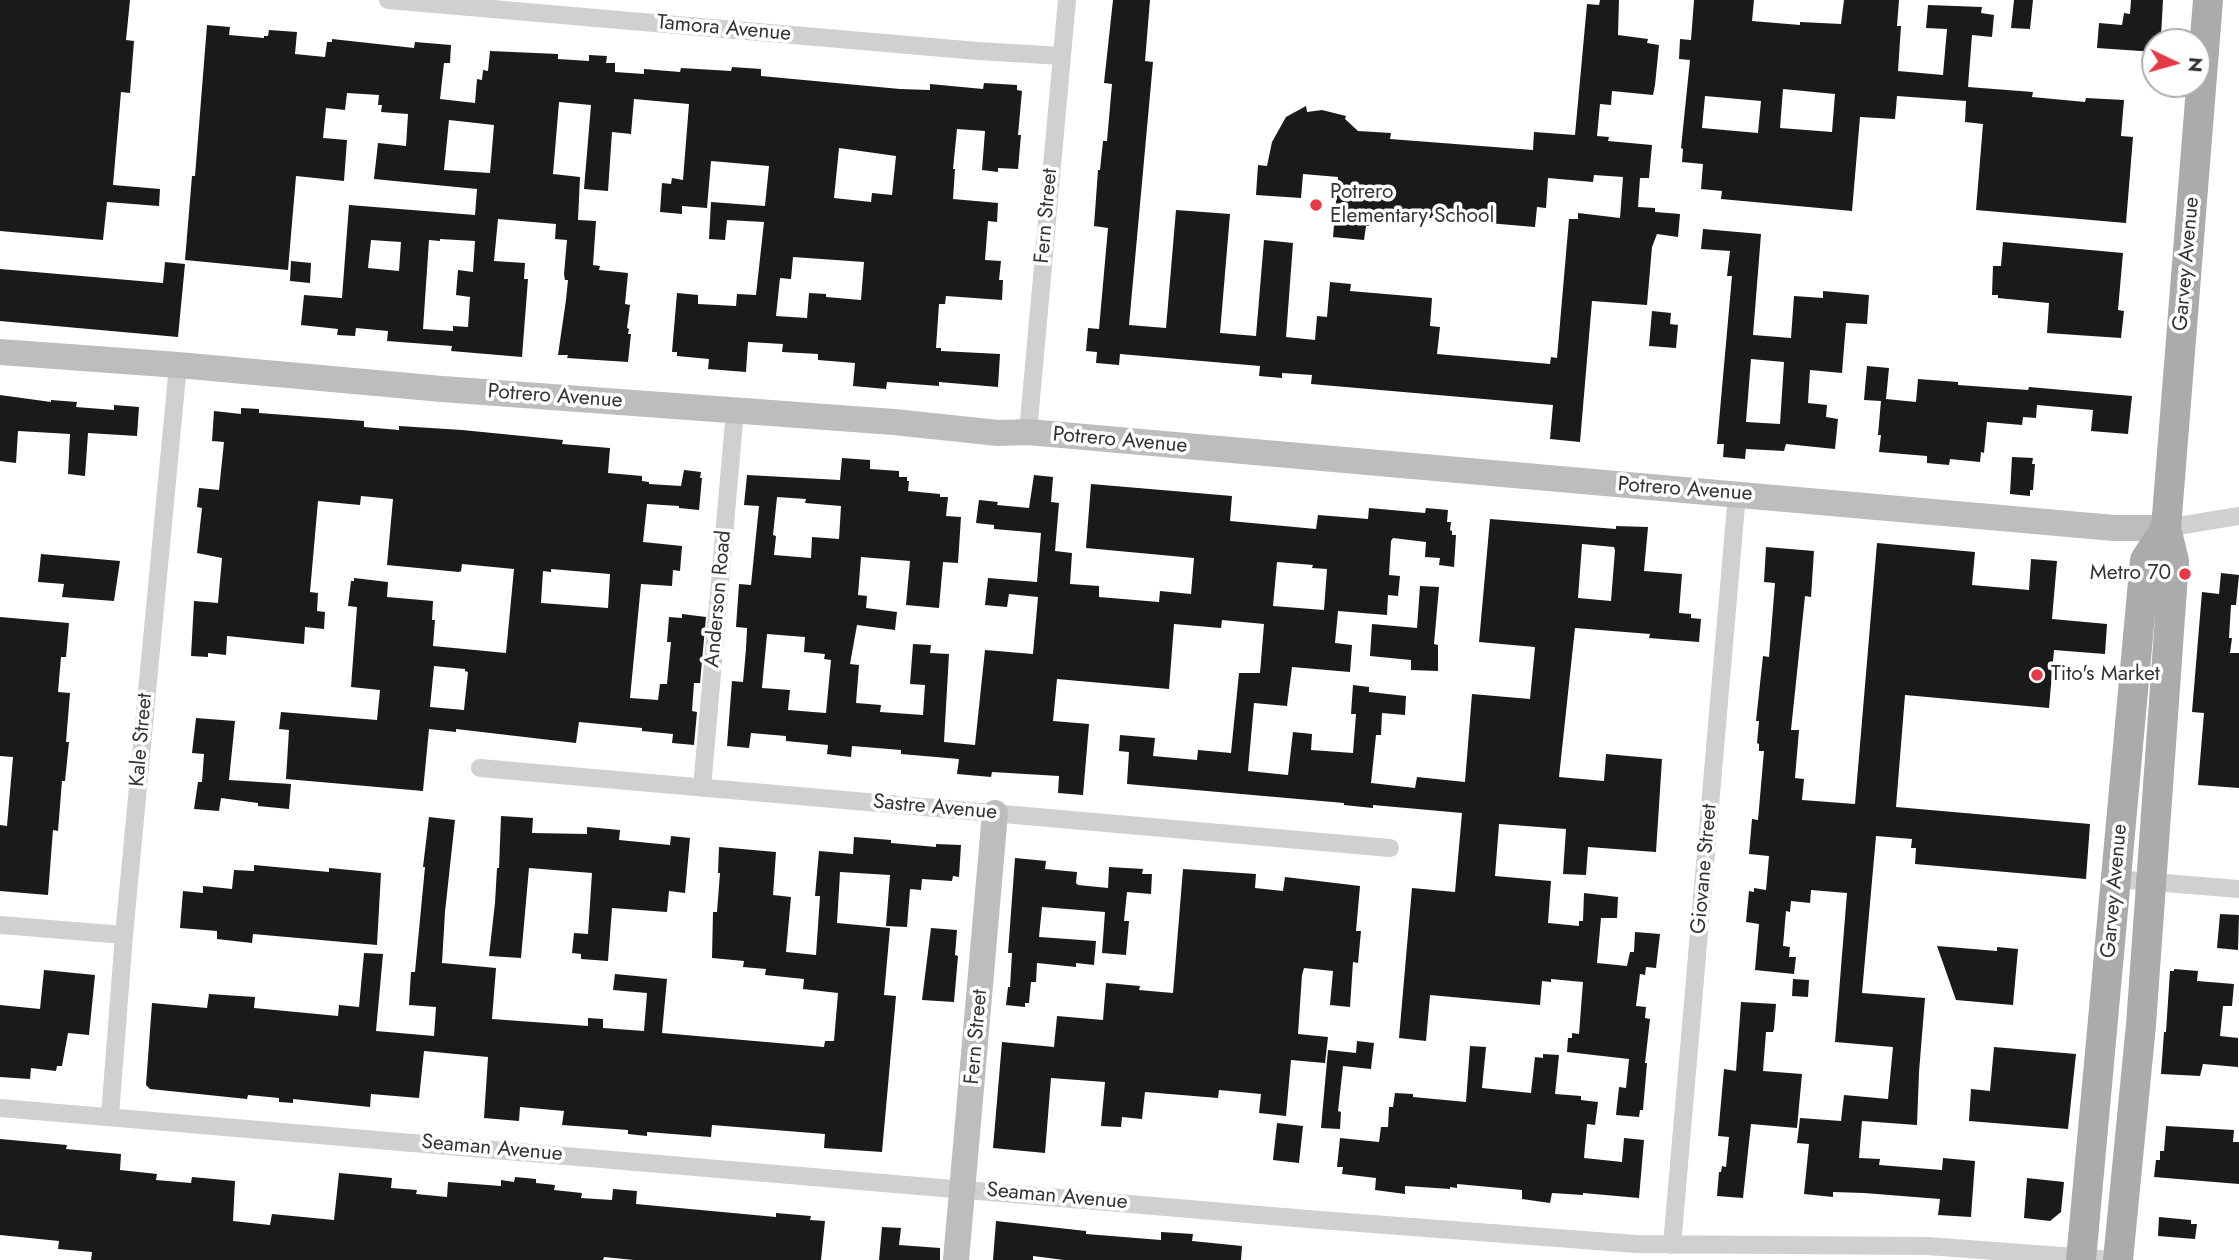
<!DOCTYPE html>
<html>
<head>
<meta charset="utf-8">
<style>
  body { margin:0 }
  #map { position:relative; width:2239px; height:1260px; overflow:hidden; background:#fff; font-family:Jost,sans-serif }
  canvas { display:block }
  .north { position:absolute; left:2141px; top:28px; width:70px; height:70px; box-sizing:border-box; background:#fff; border:2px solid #adadad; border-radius:50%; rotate:95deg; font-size:19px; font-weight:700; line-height:28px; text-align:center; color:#333 }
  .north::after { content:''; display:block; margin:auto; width:24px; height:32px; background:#e63946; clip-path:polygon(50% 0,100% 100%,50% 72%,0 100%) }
</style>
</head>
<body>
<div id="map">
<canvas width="2239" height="1260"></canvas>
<div class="north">N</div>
</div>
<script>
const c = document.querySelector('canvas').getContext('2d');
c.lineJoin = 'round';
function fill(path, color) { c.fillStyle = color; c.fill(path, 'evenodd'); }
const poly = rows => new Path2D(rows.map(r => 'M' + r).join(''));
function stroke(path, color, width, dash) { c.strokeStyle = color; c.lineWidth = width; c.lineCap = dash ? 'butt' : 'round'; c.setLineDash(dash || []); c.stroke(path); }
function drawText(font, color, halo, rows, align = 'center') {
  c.font = font + ' Jost,sans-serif'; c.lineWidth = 7; c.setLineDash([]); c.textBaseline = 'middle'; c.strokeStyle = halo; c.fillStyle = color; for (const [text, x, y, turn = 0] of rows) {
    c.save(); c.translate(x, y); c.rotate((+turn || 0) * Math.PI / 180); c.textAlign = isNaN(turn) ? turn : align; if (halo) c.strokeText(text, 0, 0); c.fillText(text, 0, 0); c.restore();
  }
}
const building = poly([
  [0,0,130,0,126,40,134,41,130,93,121,92,113,185,160,189,159,206,107,202,103,240,0,231],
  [1113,0,1150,0,1145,61,1153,62,1129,325,1166,328,1176,210,1230,214,1220,333,1256,336,1264,240,1293,243,1286,337,1315,340,1317,316,1327,317,1330,282,1351,284,1350,291,1432,298,1430,326,1440,327,1437,354,1550,364,1551,357,1557,358,1569,219,1578,219,1578,213,1620,218,1623,177,1594,175,1593,182,1548,178,1546,208,1537,207,1535,227,1370,213,1369,226,1366,226,1364,240,1333,237,1338,177,1303,174,1301,198,1256,195,1258,165,1267,166,1272,142,1286,117,1306,106,1307,112,1322,110,1346,116,1345,119,1358,131,1391,133,1390,139,1533,150,1534,132,1575,135,1587,4,1599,5,1600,0,1619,0,1618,35,1648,39,1647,43,1659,45,1655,85,1653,95,1612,91,1611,105,1600,104,1597,136,1609,137,1608,141,1652,145,1649,178,1640,178,1638,207,1655,208,1655,212,1680,214,1678,237,1657,234,1652,247,1647,305,1592,301,1580,442,1550,439,1553,405,1311,384,1312,375,1282,373,1282,378,1259,376,1260,366,1120,354,1119,365,1096,363,1097,352,1086,351,1088,328,1099,329,1108,228,1094,226,1098,170,1100,170,1103,141,1107,141,1112,84,1104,83],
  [1694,0,1754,0,1752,21,1800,25,1800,22,1841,24,1844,0,1899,0,1897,26,1901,26,1898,71,1943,75,1947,29,1926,28,1928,5,1982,7,1981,13,1994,15,1992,37,1972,35,1968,87,2033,92,2032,97,2085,102,2086,98,2124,100,2121,136,2133,137,2126,223,1976,210,1983,124,1965,122,1966,101,1897,96,1895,119,1860,117,1852,211,1721,199,1722,191,1701,189,1703,164,1682,162,1683,149,1681,148,1690,60,1679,59,1680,39,1691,40],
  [1783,89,1835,94,1832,132,1780,128],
  [1705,96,1761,101,1758,133,1702,128],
  [2014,0,2033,0,2030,29,2011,28],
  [2131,0,2163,0,2161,36,2160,42,2155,42,2155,52,2097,48,2099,23,2122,25,2124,13,2130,14],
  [207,25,230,27,229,35,264,38,264,36,268,36,269,30,297,32,295,54,325,57,327,42,332,42,332,39,414,48,415,42,451,45,450,63,444,63,440,99,475,103,477,79,482,80,483,70,488,71,490,51,558,54,558,59,589,61,589,55,607,56,606,63,615,63,615,72,644,74,644,69,680,72,681,68,731,71,732,67,761,69,761,76,900,89,930,90,930,84,983,89,984,83,1017,85,1017,90,1022,91,1018,135,1021,135,1018,169,998,168,998,172,982,170,985,131,957,129,953,169,955,169,953,199,998,203,997,222,988,221,985,260,1001,261,999,280,1003,280,1002,300,946,296,945,304,939,304,936,348,941,348,941,351,1000,354,998,387,939,382,939,386,887,382,886,389,853,386,855,363,818,360,818,354,782,352,783,344,748,342,746,372,708,369,709,359,677,356,677,352,672,352,677,293,698,295,698,304,736,306,737,294,756,295,764,222,727,220,725,240,709,239,711,202,765,206,769,166,711,161,707,208,682,206,682,214,660,212,662,183,671,184,672,178,683,180,689,104,634,99,631,134,612,132,608,191,584,189,591,105,559,102,553,174,580,177,578,220,596,221,593,265,600,266,599,270,628,273,625,304,630,305,627,328,629,329,628,334,631,334,628,362,567,358,568,355,558,355,566,300,568,280,565,280,564,274,567,240,555,239,556,224,498,219,494,261,525,263,524,279,528,279,522,357,451,351,452,346,387,341,388,331,356,328,355,336,337,335,338,329,301,325,304,295,342,298,349,205,475,215,477,189,374,179,378,143,406,146,408,114,381,112,382,105,378,105,379,95,347,93,345,110,326,108,323,138,347,140,344,181,296,176,288,270,185,260,192,176,195,176],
  [449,120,494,125,490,173,444,170],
  [839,148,896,156,892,195,872,193,871,202,834,198],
  [440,239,475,241,473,272,458,270,456,295,470,297,468,327,453,326,453,331,423,329,429,240,440,241],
  [371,240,401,242,399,271,368,268],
  [793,257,864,262,861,300,826,297,826,294,809,293,807,318,776,316,780,278,791,279],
  [1703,229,1761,234,1753,335,1791,338,1794,296,1823,298,1823,291,1869,295,1867,324,1846,323,1842,373,1810,370,1808,403,1827,405,1826,417,1838,419,1835,449,1786,444,1784,451,1746,449,1745,459,1723,457,1724,444,1717,444,1732,276,1727,276,1730,251,1701,249],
  [1751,359,1784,362,1780,424,1746,422],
  [2003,242,2123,253,2118,310,2124,311,2121,338,2047,333,2049,303,1998,298,1998,295,1992,295,1993,266,2001,266],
  [291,261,311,263,310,283,290,281],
  [165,262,185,264,178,337,0,321,0,269,163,283],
  [1652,311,1671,313,1670,324,1678,325,1676,348,1649,346],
  [1867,366,1889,368,1886,399,1916,402,1918,379,1958,382,1958,385,2028,390,2029,387,2132,396,2128,434,2091,431,2093,410,2037,405,2036,418,2023,417,2022,425,1987,422,1984,453,1981,452,1980,462,1950,459,1949,465,1927,463,1927,456,1879,452,1881,435,1878,435,1881,401,1864,400],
  [0,395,51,402,51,400,77,402,76,407,114,410,114,405,139,407,137,436,88,433,85,476,68,474,70,434,18,431,16,463,0,461],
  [241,408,259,409,259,413,364,421,364,427,399,430,399,426,462,430,563,440,562,444,610,448,608,473,642,476,642,481,649,482,649,484,681,486,684,470,701,472,700,478,702,478,699,510,679,508,679,506,647,504,643,542,682,546,680,571,673,570,672,586,641,584,630,698,658,700,660,684,667,684,671,642,667,642,669,617,682,618,682,614,706,617,700,683,694,683,692,711,697,712,694,745,672,743,673,734,642,731,642,728,579,722,576,743,456,729,456,732,429,729,423,791,286,779,289,730,279,729,281,712,377,720,380,690,351,687,357,607,348,606,351,581,354,581,354,578,388,582,387,597,433,601,432,620,435,620,433,646,506,653,514,569,462,564,461,571,459,572,387,565,393,499,361,496,360,505,318,501,310,592,318,593,317,611,325,612,324,629,305,627,304,644,227,636,226,655,208,653,208,657,191,656,194,601,218,603,222,558,197,553,202,508,197,507,199,488,219,490,224,442,212,441,214,411,241,414],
  [551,569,610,574,608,608,541,603,543,571,551,572],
  [434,666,465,669,465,671,468,672,464,710,430,707],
  [2012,457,2033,458,2032,464,2035,464,2033,490,2030,490,2030,496,2010,494],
  [842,458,870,460,870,469,899,471,899,477,907,477,907,481,909,481,908,491,940,494,940,497,948,497,946,516,961,517,958,563,943,562,939,608,906,605,910,561,861,557,858,595,867,596,866,608,897,612,895,630,857,625,850,664,859,665,856,703,881,705,880,712,923,715,925,685,910,684,913,644,931,645,930,653,949,654,944,742,975,745,985,650,1033,654,1038,597,1009,594,1007,607,985,605,988,578,1037,582,1041,533,994,529,994,525,976,523,979,500,998,502,997,505,1029,508,1034,475,1053,477,1051,502,1059,503,1055,551,1072,553,1070,584,1099,586,1099,597,1159,602,1160,591,1191,594,1194,558,1086,548,1091,484,1232,496,1230,521,1316,529,1318,515,1368,519,1369,508,1425,513,1426,508,1448,510,1447,522,1451,522,1450,530,1452,531,1452,535,1456,535,1454,567,1439,565,1440,558,1425,557,1426,542,1393,538,1391,541,1389,575,1400,576,1398,596,1388,595,1387,615,1338,611,1335,643,1352,645,1350,672,1292,667,1287,706,1254,703,1248,771,1288,775,1293,732,1312,734,1311,750,1353,753,1356,714,1351,714,1353,685,1369,687,1369,692,1406,696,1405,715,1382,713,1381,735,1376,735,1371,783,1415,788,1417,777,1465,782,1472,694,1530,699,1535,647,1479,642,1490,519,1616,529,1616,526,1648,527,1644,571,1682,574,1679,613,1691,614,1691,618,1701,619,1699,642,1649,638,1650,634,1575,628,1559,777,1604,781,1606,754,1662,759,1656,852,1588,847,1586,875,1563,874,1566,829,1499,824,1495,876,1551,881,1548,923,1579,926,1579,921,1583,921,1584,893,1618,897,1617,918,1601,918,1597,963,1627,966,1630,952,1634,952,1635,932,1660,934,1656,968,1646,967,1645,975,1640,974,1636,1006,1646,1007,1645,1018,1650,1019,1645,1063,1647,1063,1643,1110,1640,1110,1639,1117,1616,1115,1619,1087,1626,1088,1629,1059,1567,1052,1568,1038,1572,1038,1572,1033,1579,1034,1583,982,1551,979,1551,982,1542,981,1540,1005,1430,995,1426,1041,1399,1038,1412,888,1455,892,1462,813,1373,805,1373,808,1344,805,1344,803,1127,784,1129,752,1119,751,1120,735,1155,738,1153,756,1197,760,1198,750,1231,753,1239,673,1260,673,1264,624,1222,620,1221,628,1174,624,1169,689,1057,679,1053,721,1089,724,1083,795,1058,793,1059,776,992,772,991,777,957,774,959,759,901,754,901,750,852,746,851,757,834,755,827,754,828,745,786,741,786,736,751,733,749,748,727,746,732,681,743,682,746,649,747,628,736,627,739,584,751,585,759,506,744,505,747,475,840,480],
  [777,497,806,499,805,503,841,506,839,539,812,537,811,558,774,555,776,536,773,535],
  [1582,544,1614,547,1615,550,1611,601,1578,598],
  [1277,562,1313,565,1312,568,1327,569,1324,610,1273,606],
  [767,634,805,637,804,652,825,654,824,659,831,660,826,713,788,710,790,690,762,688],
  [1877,543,1975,552,1972,585,2029,590,2031,559,2057,561,2052,619,2107,624,2105,654,2054,650,2049,708,1905,695,1896,807,2090,824,2086,879,1915,864,1916,848,1911,848,1912,839,1876,836,1862,993,1925,998,1919,1072,1917,1125,1862,1121,1859,1158,1880,1159,1879,1165,1942,1170,1943,1158,1975,1161,1971,1217,1938,1215,1940,1199,1864,1193,1833,1192,1833,1197,1804,1194,1809,1144,1797,1143,1800,1118,1841,1121,1844,1095,1888,1099,1893,1047,1835,1042,1847,893,1811,890,1810,903,1791,901,1790,912,1786,911,1783,946,1790,947,1789,957,1796,957,1794,974,1755,970,1759,924,1746,922,1749,891,1754,892,1754,888,1766,890,1769,856,1749,854,1752,819,1758,820,1764,751,1759,751,1759,744,1757,743,1759,721,1756,721,1763,656,1769,657,1775,583,1764,582,1766,547,1814,551,1811,597,1805,596,1791,730,1799,730,1795,778,1804,779,1802,800,1855,804],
  [41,554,120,561,114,601,62,597,64,584,38,582],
  [2221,573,2239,575,2236,605,2231,605,2229,638,2232,638,2230,653,2239,653,2239,788,2198,785,2204,713,2192,712,2202,592,2219,594],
  [1420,586,1439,587,1434,644,1438,645,1438,671,1411,670,1411,660,1370,656,1372,624,1417,628],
  [0,617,69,623,66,657,61,657,58,692,70,693,66,742,69,742,65,781,62,781,58,831,53,830,48,895,0,891,0,825,7,826,13,757,0,756],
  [196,718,235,721,229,780,291,784,289,809,258,806,258,803,221,798,219,811,194,809,198,782,202,782,204,754,192,753],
  [501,816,533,818,532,833,587,834,587,827,620,830,619,840,670,845,671,836,690,838,685,893,669,891,667,912,612,908,608,961,581,959,581,954,572,953,574,933,588,934,592,873,529,868,521,958,489,956,495,903,497,868,499,868],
  [429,817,455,820,445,912,442,963,496,968,492,1019,588,1026,588,1018,603,1019,603,1028,644,1031,647,993,613,990,615,974,667,979,662,1033,824,1047,825,1041,834,1041,838,993,803,989,804,979,765,975,766,969,743,967,744,961,712,958,713,912,717,912,720,873,718,873,719,847,776,852,773,895,791,897,786,952,816,955,820,896,815,896,819,851,853,854,854,837,891,840,891,843,936,847,936,844,961,845,959,877,953,876,952,881,922,879,921,890,910,889,907,927,886,926,890,875,840,872,837,923,890,928,884,995,896,996,882,1152,824,1148,825,1134,712,1125,711,1137,647,1132,647,1136,628,1134,628,1130,562,1125,564,1111,520,1107,519,1121,484,1118,488,1057,424,1051,419,1098,371,1094,370,1107,293,1099,293,1103,279,1102,279,1098,248,1095,247,1099,150,1089,146,1085,152,1003,207,1008,209,994,255,997,254,1008,338,1016,339,1005,359,1007,364,953,383,954,376,1031,434,1036,436,1007,409,1005,411,972,415,972,425,867,423,867],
  [1015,858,1046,861,1045,869,1077,872,1076,883,1078,885,1108,888,1109,867,1143,869,1142,874,1152,874,1151,894,1127,892,1124,921,1129,921,1126,955,1102,953,1105,912,1042,907,1039,937,1096,941,1094,965,1076,963,1076,967,1037,963,1036,982,1031,982,1029,1003,1025,1003,1025,1007,1006,1005,1008,987,1010,987,1012,953,1008,953],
  [254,865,329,872,329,868,381,873,377,945,253,934,252,943,217,939,217,931,180,928,183,891,203,893,203,886,232,889,234,870,254,871],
  [1183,869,1256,874,1255,888,1283,891,1285,877,1360,886,1356,931,1361,931,1358,963,1353,962,1350,1007,1330,1005,1333,971,1304,968,1302,975,1298,1034,1328,1037,1325,1063,1291,1060,1286,1116,1259,1113,1261,1094,1219,1090,1218,1098,1145,1092,1142,1119,1122,1117,1121,1127,1101,1126,1105,1082,1051,1078,1045,1153,993,1148,1002,1042,1054,1047,1057,1016,1103,1020,1106,983,1140,986,1139,990,1173,993],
  [2220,914,2239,915,2238,950,2217,948],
  [931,928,957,930,955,955,958,956,954,1002,922,1000],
  [1937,946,1997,951,1997,947,2018,949,2013,1005,1956,1000],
  [2174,969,2198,971,2197,981,2234,984,2232,1006,2223,1006,2220,1036,2238,1038,2238,1067,2203,1064,2200,1076,2161,1074,2164,1032,2166,1032,2170,971,2174,971],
  [44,970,95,975,89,1035,68,1033,62,1066,57,1066,56,1071,31,1068,30,1079,0,1077,0,1005,40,1009],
  [1793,979,1809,980,1808,997,1792,996],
  [1741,1002,1776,1004,1774,1029,1773,1032,1766,1032,1763,1071,1802,1074,1797,1128,1751,1124,1743,1198,1717,1196,1719,1172,1721,1172,1722,1166,1726,1167,1729,1137,1718,1136,1724,1069,1736,1071],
  [1357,1041,1374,1043,1371,1069,1343,1066,1338,1111,1341,1112,1340,1129,1321,1128,1328,1050,1356,1053],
  [1470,1046,1486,1047,1482,1088,1531,1093,1535,1057,1543,1058,1543,1054,1559,1055,1555,1094,1581,1096,1581,1100,1598,1102,1595,1125,1587,1124,1584,1158,1622,1162,1624,1138,1644,1140,1639,1198,1583,1193,1583,1195,1552,1193,1550,1203,1522,1199,1522,1190,1457,1184,1457,1188,1450,1187,1450,1189,1405,1186,1405,1194,1375,1190,1376,1178,1342,1174,1343,1167,1337,1167,1340,1138,1379,1142,1381,1127,1388,1127,1389,1107,1393,1107,1395,1093,1413,1094,1413,1097,1466,1102],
  [1994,1047,2076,1054,2068,1129,1969,1121,1971,1089,1990,1091],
  [1277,1123,1303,1126,1299,1163,1273,1160],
  [2166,1126,2234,1130,2233,1142,2239,1142,2239,1184,2154,1177,2156,1160,2160,1160,2160,1151,2164,1151],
  [0,1139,67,1145,66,1149,121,1154,120,1170,157,1174,156,1180,191,1183,192,1177,235,1181,233,1221,270,1225,272,1214,334,1220,339,1173,392,1178,391,1188,417,1190,416,1194,447,1197,448,1182,501,1186,501,1180,514,1182,515,1177,536,1179,536,1183,555,1185,554,1190,582,1193,581,1198,612,1200,613,1189,637,1191,636,1204,776,1217,776,1213,811,1216,810,1220,825,1221,821,1260,634,1260,604,1257,603,1260,91,1260,92,1252,58,1249,59,1241,0,1235],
  [2027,1178,2064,1182,2061,1212,2050,1221,2024,1218],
  [2159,1217,2191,1220,2191,1224,2197,1224,2195,1239,2158,1236],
  [996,1221,1086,1231,1086,1234,1161,1240,1161,1232,1193,1234,1192,1241,1242,1246,1241,1260,1064,1260,1033,1256,1033,1260,993,1260],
  [882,1227,901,1228,899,1245,940,1248,940,1260,879,1260]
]);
const street = poly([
  [388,0,978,51,1062,56],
  [1028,432,1067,0],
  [2166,528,2239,516],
  [480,768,1390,848],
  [702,788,735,410],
  [2116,879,2239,889],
  [0,925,124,935],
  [0,1108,1307,1219,1636,1244,1928,1246,2115,1260],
  [110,1116,124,935,178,365],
  [1672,1245,1737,494]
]);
const secondary = poly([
  [0,352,178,365,442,389,894,422,998,433,1028,432,2114,528,2166,528],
  [956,1260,995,813]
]);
const primary = poly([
  [2081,1260,2145,560,2166,528],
  [2118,1260,2141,1025,2174,561,2166,528,2208,0]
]);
const markers = [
  [1316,205,7,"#e63946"],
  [2185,574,7,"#e63946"],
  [2037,675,7,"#e63946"]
];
const streetNames = [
  ["Tamora Avenue",724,29,5],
  ["Fern Street",1047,216,-85],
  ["Garvey Avenue",2187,264,-85],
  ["Potrero Avenue",555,397,4],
  ["Potrero Avenue",1120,441,5],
  ["Potrero Avenue",1685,490,4],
  ["Anderson Road",719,599,-85],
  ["Kale Street",142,740,-85],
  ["Sastre Avenue",935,808,5],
  ["Giovane Street",1705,869,-85],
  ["Garvey Avenue",2115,891,-85],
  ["Fern Street",977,1037,-85],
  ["Seaman Avenue",492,1149,5],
  ["Seaman Avenue",1057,1197,5]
];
const poiNames = [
  ["Potrero",1330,193],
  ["Elementary School",1330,217],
  ["Metro 70",2171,574,"right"],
  ["Tito's Market",2051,675]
];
fill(building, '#1a1a1a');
stroke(street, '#d0d0d0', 18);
stroke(secondary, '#bdbdbd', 26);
stroke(primary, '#ababab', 30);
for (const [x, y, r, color] of markers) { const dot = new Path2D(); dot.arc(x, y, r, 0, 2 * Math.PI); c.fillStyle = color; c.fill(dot); stroke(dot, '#fff', 2.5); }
drawText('21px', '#333', '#fff', streetNames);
drawText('21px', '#333', '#fff', poiNames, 'left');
</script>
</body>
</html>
